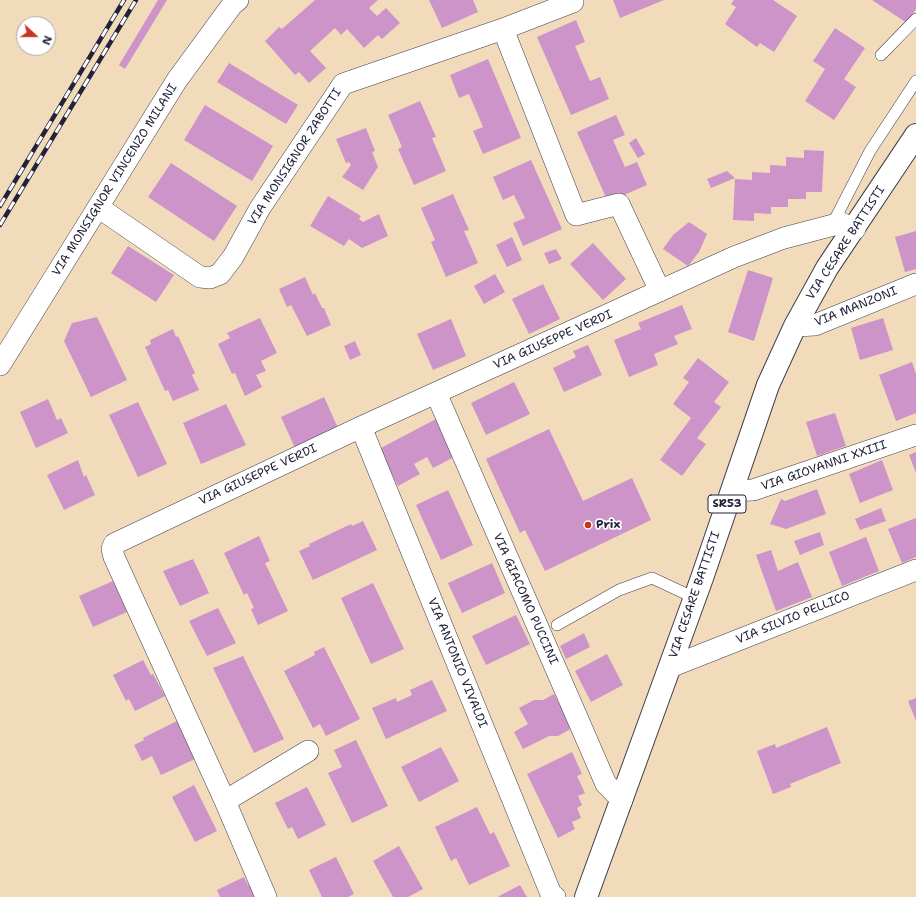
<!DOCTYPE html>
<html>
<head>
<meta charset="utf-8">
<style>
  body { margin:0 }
  #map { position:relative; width:916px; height:897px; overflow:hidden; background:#f2dbbb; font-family:"Shantell Sans",sans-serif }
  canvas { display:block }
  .north { position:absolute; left:16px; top:16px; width:40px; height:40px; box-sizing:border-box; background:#fff; border:1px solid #a7a7b1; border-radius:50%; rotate:111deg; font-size:11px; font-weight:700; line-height:16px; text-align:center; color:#22223b }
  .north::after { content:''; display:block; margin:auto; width:14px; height:18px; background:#c8321e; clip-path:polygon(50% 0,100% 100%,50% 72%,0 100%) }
</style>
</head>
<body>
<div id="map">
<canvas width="916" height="897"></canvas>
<div class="north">N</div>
</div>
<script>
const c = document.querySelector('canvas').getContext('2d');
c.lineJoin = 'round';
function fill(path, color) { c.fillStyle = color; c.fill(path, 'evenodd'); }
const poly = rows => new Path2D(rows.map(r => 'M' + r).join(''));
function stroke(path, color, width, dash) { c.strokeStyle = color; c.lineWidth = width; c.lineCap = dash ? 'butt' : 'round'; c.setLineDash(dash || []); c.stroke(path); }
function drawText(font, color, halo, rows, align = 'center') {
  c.font = font + ' "Shantell Sans",sans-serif'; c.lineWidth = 3.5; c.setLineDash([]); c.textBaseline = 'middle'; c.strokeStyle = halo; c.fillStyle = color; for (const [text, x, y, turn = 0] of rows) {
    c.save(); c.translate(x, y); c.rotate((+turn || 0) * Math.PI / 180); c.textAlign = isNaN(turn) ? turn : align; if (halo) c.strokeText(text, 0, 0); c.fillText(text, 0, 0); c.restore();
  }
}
const building = poly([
  [158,0,167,0,125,69,119,65],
  [315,0,378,0,369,8,377,16,386,8,400,23,382,39,378,35,364,48,347,29,341,35,335,28,310,51,326,68,309,83,299,72,295,75,265,41,279,27,282,29],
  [429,0,473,0,478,12,442,28],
  [613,0,664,0,620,18],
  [734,0,773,0,797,16,774,52,760,43,757,47,725,24,736,7,731,4],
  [872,0,916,0,916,9,907,23],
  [576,20,585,42,575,46,590,81,600,77,609,99,571,115,537,37],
  [835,28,865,48,844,79,856,87,834,120,805,101,825,69,813,61],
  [488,59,521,138,483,154,473,131,483,127,469,94,459,98,450,75],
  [229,63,298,105,286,124,217,82],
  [420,101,436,137,432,138,446,171,414,185,398,149,402,147,388,115],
  [205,105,273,146,252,181,184,140],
  [616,115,625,135,613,140,625,167,637,162,647,185,608,202,577,132],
  [366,128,375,151,372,152,378,167,363,190,342,177,351,165,349,162,346,163,336,139],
  [636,138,645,154,638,158,629,143],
  [804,150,824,151,822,192,806,192,806,199,788,199,788,207,771,207,771,214,754,213,754,221,733,220,735,179,752,180,752,172,770,173,770,165,786,166,786,157,804,158],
  [531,160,562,229,523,246,513,223,525,218,514,195,503,200,493,177],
  [171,163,237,206,214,241,148,197],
  [727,171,735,178,711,188,707,179],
  [453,194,469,230,464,231,478,263,446,277,431,242,435,240,421,208],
  [328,196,361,216,359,219,363,222,379,214,388,236,362,248,349,239,344,246,310,226],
  [689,222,707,234,699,252,688,266,663,249,673,235],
  [916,231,916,269,905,272,895,237],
  [512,237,522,260,507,267,496,245],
  [593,243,626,279,603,300,570,264],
  [128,246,174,275,156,302,111,273],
  [556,249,562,259,549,264,544,253],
  [748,270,773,278,754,341,728,332],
  [495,274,505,292,484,304,474,286],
  [305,277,313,295,315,293,322,308,324,308,331,325,307,336,291,305,287,307,279,289],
  [543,284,560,319,529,334,512,299],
  [682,305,692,329,674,336,678,344,654,354,658,365,629,377,614,340,641,329,638,323],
  [97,317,127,380,91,397,64,341,72,323],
  [260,318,277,353,261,361,266,371,256,375,262,387,245,396,235,373,232,374,218,344,230,338,227,333],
  [883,318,893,350,860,360,851,328],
  [451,319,466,356,433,370,417,334],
  [173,329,176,337,178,336,195,373,192,375,199,390,173,401,168,390,165,391,145,347,151,344,150,340],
  [355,341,361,355,350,360,344,346],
  [588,345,602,375,564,392,553,368,576,357,573,351],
  [698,358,729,382,714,402,721,407,697,438,706,444,682,476,660,460,691,418,673,404,689,382,683,378],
  [912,362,916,374,916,413,896,421,879,375],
  [514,382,530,414,486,435,471,403],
  [324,397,338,428,295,448,281,417],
  [48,399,57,420,61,418,68,433,36,448,20,412],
  [138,402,167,464,138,477,109,415],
  [226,404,246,445,201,464,183,423],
  [835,413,846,446,817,456,806,422],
  [436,419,456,456,433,468,427,457,414,464,420,474,398,486,379,449],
  [549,429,583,501,632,478,651,520,545,571,525,530,520,533,486,459],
  [916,452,916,473,909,455],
  [78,460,84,477,86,475,95,495,64,510,47,475],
  [882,460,893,490,860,503,849,474],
  [817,489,826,514,786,529,770,524,781,499,785,501],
  [448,490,473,545,441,560,416,505],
  [881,508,886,521,860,530,855,519],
  [916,518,916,557,902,563,888,529],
  [363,521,377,550,313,580,299,551,310,546,309,544,351,524,352,526],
  [820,532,824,545,800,555,794,541],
  [259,536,270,561,265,563,288,611,258,625,251,609,254,608,247,593,244,595,224,553],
  [866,537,879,571,842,586,829,552],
  [771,550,778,571,798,562,812,597,776,611,756,555],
  [193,559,209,593,180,606,163,571],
  [492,563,505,593,462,613,448,583],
  [113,581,127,612,93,627,79,596],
  [373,583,404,649,371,664,341,598],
  [218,608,236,643,207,656,189,621],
  [516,615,530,644,486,665,472,636],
  [584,633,590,647,566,659,560,646],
  [324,647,360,719,326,736,320,724,313,728,284,671,315,655,314,652],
  [607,654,623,685,591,702,575,671],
  [243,656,284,739,254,753,213,668],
  [143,660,151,675,153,674,165,696,135,711,129,699,126,701,113,675],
  [432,680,447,711,386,739,372,708,396,698,397,702,412,695,410,690],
  [554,694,572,728,558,736,549,736,523,749,514,732,528,724,519,708,534,700,543,700],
  [916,698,916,721,908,701],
  [179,720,197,758,161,775,152,756,142,761,134,745,144,740,143,738],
  [827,727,841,763,790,784,791,787,773,794,757,751,775,744,776,748],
  [356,740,388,806,352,823,328,773,342,767,334,750],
  [441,747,459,781,419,802,401,767],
  [572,752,582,774,577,776,585,793,578,796,582,805,577,808,581,818,572,822,575,829,558,838,527,774],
  [194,785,217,831,195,842,172,797],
  [307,787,326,825,298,839,292,827,288,829,275,803],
  [477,807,490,834,494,832,510,866,469,885,456,858,451,861,435,827],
  [399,846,423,889,408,897,393,897,373,861],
  [336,857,354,894,348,897,322,897,309,870],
  [244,877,248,885,257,881,265,897,220,897,217,890],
  [520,885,527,897,498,897,501,895]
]);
const lane = poly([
  [881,55,916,19],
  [832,225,870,151,916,81],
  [557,625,619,590,652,578,695,598]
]);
const street = poly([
  [503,29,576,215,619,204,660,291],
  [98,207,200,277,210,278,220,274,233,257,260,208,343,84,503,29,573,2,572,0],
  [795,326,815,325,916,284],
  [0,365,177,80,232,5,238,0],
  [436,393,606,784,622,800],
  [361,427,551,894,555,897],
  [732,491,753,490,916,435],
  [670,667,916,570],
  [225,801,308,751],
  [266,897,225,801,114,557,112,549,114,544,361,427,734,257,784,238,841,223,855,229]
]);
const primary = poly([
  [586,897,702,578,768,385,795,326,827,268,916,135]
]);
const rail = poly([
  [0,206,124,0],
  [0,225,136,0]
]);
const markers = [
  [588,525,4,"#c8321e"]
];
const shields = [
  [727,504,38]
];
const shieldNames = [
  ["SR53",727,504]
];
const streetNames = [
  ["VIA MONSIGNOR ZABOTTI",295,157,-57],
  ["VIA MONSIGNOR VINCENZO MILANI",115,180,-58],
  ["VIA CESARE BATTISTI",846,243,-57],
  ["VIA MANZONI",856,307,-22],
  ["VIA GIUSEPPE VERDI",553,340,-24],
  ["VIA GIOVANNI XXIII",824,466,-19],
  ["VIA GIUSEPPE VERDI",258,475,-25],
  ["VIA CESARE BATTISTI",695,595,-71],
  ["VIA GIACOMO PUCCINI",525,599,66],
  ["VIA SILVIO PELLICO",793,618,-22],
  ["VIA ANTONIO VIVALDI",457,663,68]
];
const poiNames = [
  ["Prix",596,525]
];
fill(building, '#cc94c9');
stroke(lane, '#413e4e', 12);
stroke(street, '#413e4e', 22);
stroke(primary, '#413e4e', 24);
stroke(lane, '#fff', 11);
stroke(street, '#fff', 21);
stroke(primary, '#fff', 22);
stroke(rail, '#22223b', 4.5);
stroke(rail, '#fff', 3, [9]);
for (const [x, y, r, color] of markers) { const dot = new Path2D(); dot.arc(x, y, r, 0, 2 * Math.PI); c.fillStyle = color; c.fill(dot); stroke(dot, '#fff', 1.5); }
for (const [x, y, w] of shields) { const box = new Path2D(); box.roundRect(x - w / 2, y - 9, w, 18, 3); c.fillStyle = '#fff'; c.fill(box); stroke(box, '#22223b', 1); }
drawText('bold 11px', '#22223b', null, shieldNames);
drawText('12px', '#22223b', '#fff', streetNames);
drawText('bold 12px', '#22223b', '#fff', poiNames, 'left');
</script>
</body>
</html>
